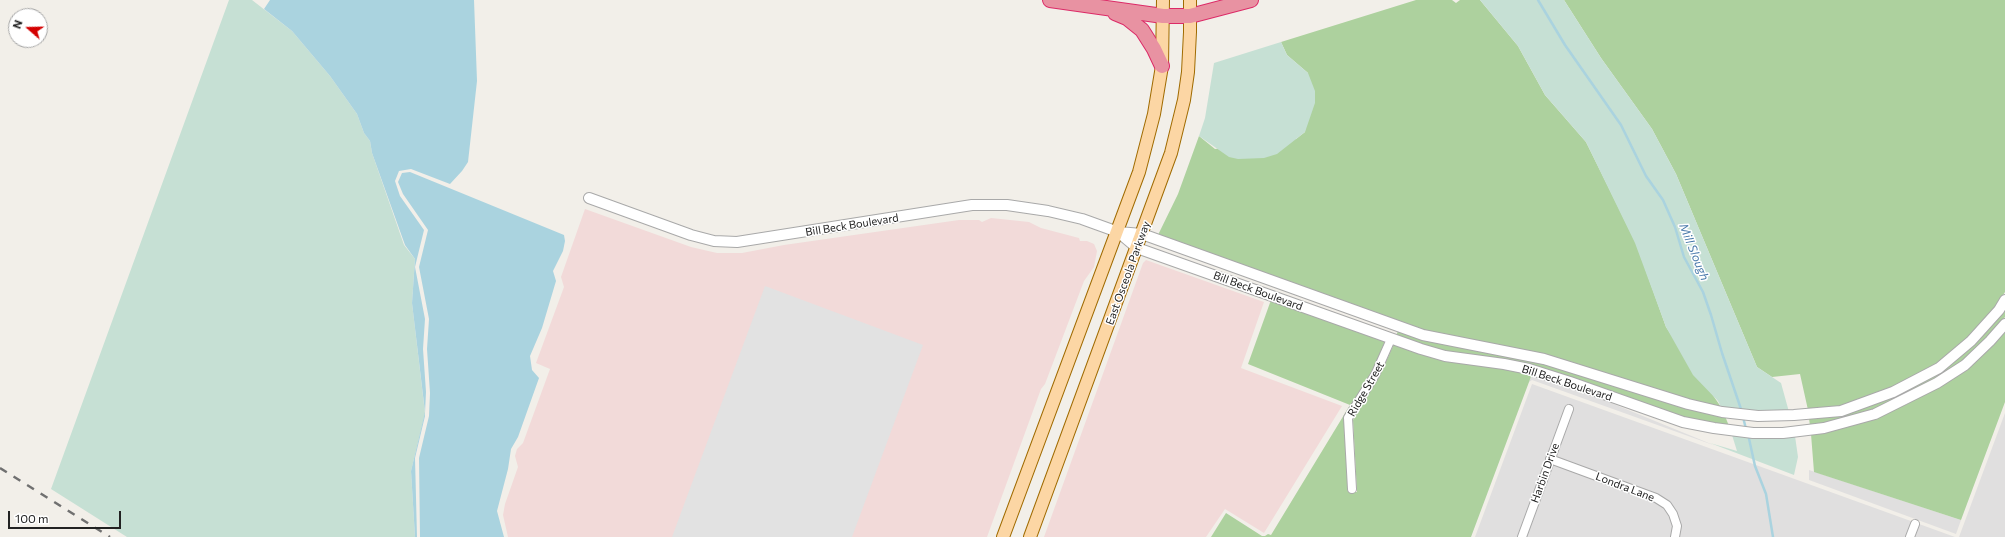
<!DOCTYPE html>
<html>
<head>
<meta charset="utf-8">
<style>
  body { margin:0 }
  #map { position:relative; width:2005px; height:537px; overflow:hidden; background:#f2efe9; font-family:Commissioner,sans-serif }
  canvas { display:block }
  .north { position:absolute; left:8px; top:8px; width:40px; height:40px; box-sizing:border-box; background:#fff; border:1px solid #a7a7a7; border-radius:50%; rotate:290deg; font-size:11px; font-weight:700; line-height:16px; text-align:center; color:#222 }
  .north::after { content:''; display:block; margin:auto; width:14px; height:18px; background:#d40000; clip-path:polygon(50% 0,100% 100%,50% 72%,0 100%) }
  .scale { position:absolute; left:8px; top:511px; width:113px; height:18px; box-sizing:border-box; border:2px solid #222; border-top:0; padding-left:5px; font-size:12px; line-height:14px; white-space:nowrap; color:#222; -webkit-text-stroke:3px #fff; paint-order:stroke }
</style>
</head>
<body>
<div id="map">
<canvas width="2005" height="537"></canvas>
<div class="north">N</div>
<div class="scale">100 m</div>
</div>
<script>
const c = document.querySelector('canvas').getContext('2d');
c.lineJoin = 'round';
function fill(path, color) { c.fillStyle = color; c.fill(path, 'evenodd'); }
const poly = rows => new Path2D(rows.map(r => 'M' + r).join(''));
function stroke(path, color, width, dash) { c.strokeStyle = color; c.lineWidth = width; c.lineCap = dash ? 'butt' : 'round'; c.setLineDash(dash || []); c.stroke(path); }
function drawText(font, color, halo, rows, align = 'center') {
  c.font = font + ' Commissioner,sans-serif'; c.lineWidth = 3; c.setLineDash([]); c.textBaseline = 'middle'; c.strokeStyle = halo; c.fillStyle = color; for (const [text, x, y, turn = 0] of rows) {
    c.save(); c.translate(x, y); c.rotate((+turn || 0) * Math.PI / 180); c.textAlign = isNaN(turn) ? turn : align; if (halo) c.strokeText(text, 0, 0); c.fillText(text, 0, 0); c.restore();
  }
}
const residential = poly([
  [1532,374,1577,389,1716,446,1532,380,1529,382,1508,438],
  [1532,384,1955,537,1475,537],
  [2005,413,2005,537,1959,537],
  [1809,470,1961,520,1956,534,1809,480]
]);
const commercial = poly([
  [585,209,691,247,717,253,742,253,784,245,959,220,979,220,982,222,991,218,1029,222,1041,228,1079,238,1080,241,1087,241,1094,244,1097,251,1094,267,1084,281,1045,384,1041,389,987,537,508,537,503,515,505,504,518,467,515,456,517,449,523,443,550,369,536,363,564,287,561,277],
  [1146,260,1264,302,1241,368,1342,406,1264,533,1225,509,1206,537,1044,537,1143,263]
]);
const forest = poly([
  [1416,0,1452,0,1456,3,1460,0,1480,0,1518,46,1545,95,1586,142,1636,243,1666,327,1721,407,1689,400,1544,355,1424,331,1158,235,1178,194,1199,136,1215,149,1296,139,1305,132,1308,73,1287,55,1281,42],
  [1564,0,2005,0,2005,292,1995,308,1968,339,1936,364,1891,389,1840,407,1808,410,1800,374,1772,377,1757,367,1676,174,1652,129,1601,58],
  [1271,300,1385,341,1372,373,1344,418,1348,492,1357,492,1353,420,1379,377,1394,344,1532,374,1471,537,1211,537,1226,513,1262,536,1265,536,1268,534,1271,535,1350,405,1248,364],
  [2005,309,2005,317,1987,339,1963,362,1934,380,1873,411,1810,426,1809,418,1942,371,1975,344],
  [2005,330,2005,402,1961,520,1814,472,1811,434,1877,418,1907,404,1939,386],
  [1398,331,1543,363,1725,416,1729,426,1684,418,1571,378,1446,353,1396,336]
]);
const wetland = poly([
  [229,0,252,0,292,31,330,76,357,114,364,133,370,141,372,153,404,245,415,259,412,303,425,413,411,471,415,537,127,537,51,489],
  [1480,0,1564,0,1601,58,1652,129,1676,174,1757,367,1781,383,1789,412,1758,412,1721,407,1718,401,1693,375,1666,327,1635,243,1586,142,1545,95,1518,46],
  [1281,42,1287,55,1308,73,1315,91,1315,103,1305,132,1277,154,1264,158,1238,159,1229,157,1199,136,1205,118,1214,63],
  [1732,435,1795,436,1798,457,1794,475,1710,443,1737,451]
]);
const parking = poly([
  [765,286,923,345,852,537,672,537]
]);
const water = poly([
  [270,0,474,0,477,81,468,162,462,171,450,184,411,169,399,171,395,181,400,196,424,230,415,267,425,319,423,349,426,392,425,413,425,416,415,458,417,537,415,537,411,471,425,412,412,303,415,259,405,245,372,153,370,141,364,133,357,114,330,76,292,31,264,9],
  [410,172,564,235,565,241,563,251,553,271,556,281,542,328,530,356,532,370,539,378,518,437,511,449,508,469,497,511,504,537,420,537,419,458,429,416,430,393,427,349,429,319,419,267,428,230,403,194,398,182,402,173]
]);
const stream = poly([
  [1538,0,1565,45,1621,125,1646,176,1663,200,1675,227,1684,257,1703,292,1711,315,1722,353,1742,412],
  [1743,417,1746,429],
  [1748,434,1755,466,1766,494,1773,537]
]);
const minor = poly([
  [1550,459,1656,498,1667,505,1673,514,1677,526,1675,537],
  [1352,489,1348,418,1375,375,1391,339],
  [1522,537,1569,409],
  [1910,537,1915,524]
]);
const tertiary = poly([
  [589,198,691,235,714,241,737,242,972,205,1007,205,1048,211,1082,219,1118,232,1142,234,1423,335,1544,359,1688,404,1722,412,1758,416,1794,415,1841,411,1893,392,1939,368,1971,341,1999,310,2005,300],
  [1118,232,1137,248,1421,349,1445,356,1504,364,1529,369,1570,382,1683,422,1714,428,1753,433,1783,433,1824,428,1875,414,1937,383,1965,365,1990,341,2005,324]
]);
const primary = poly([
  [1003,537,1139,172,1154,114,1162,66,1163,0],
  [1030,537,1171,153,1184,100,1188,72,1190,32,1190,0]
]);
const motorway = poly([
  [1050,0,1163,16,1190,16,1251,0],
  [1115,13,1127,18,1142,30,1154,49,1162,66]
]);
const rail = poly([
  [0,468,110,537]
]);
const streetNames = [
  ["Bill Beck Boulevard",852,225,-9],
  ["East Osceola Parkway",1128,273,-70],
  ["Bill Beck Boulevard",1258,291,20],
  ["Bill Beck Boulevard",1567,383,18],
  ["Ridge Street",1366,389,-60],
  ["Harbin Drive",1545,473,-70],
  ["Londra Lane",1625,487,21]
];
const waterNames = [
  ["Mill Slough",1694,252,68]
];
fill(residential, '#e0dfdf');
fill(commercial, '#f2dad9');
fill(forest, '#add19e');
fill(wetland, '#c6e0d4');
fill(parking, '#e2e2e2');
fill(water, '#aad3df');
stroke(stream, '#aad3df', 2.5);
stroke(minor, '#a9a9a9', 10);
stroke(tertiary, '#a9a9a9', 12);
stroke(primary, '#a06b00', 14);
stroke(motorway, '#dc2a67', 16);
stroke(minor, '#fff', 8);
stroke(tertiary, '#fff', 10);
stroke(primary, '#fcd6a4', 12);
stroke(motorway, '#e892a2', 14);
stroke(rail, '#707070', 2.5, [8, 8]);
drawText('11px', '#222', '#fff', streetNames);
drawText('italic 12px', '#4a7aab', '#fff', waterNames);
</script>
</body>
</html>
